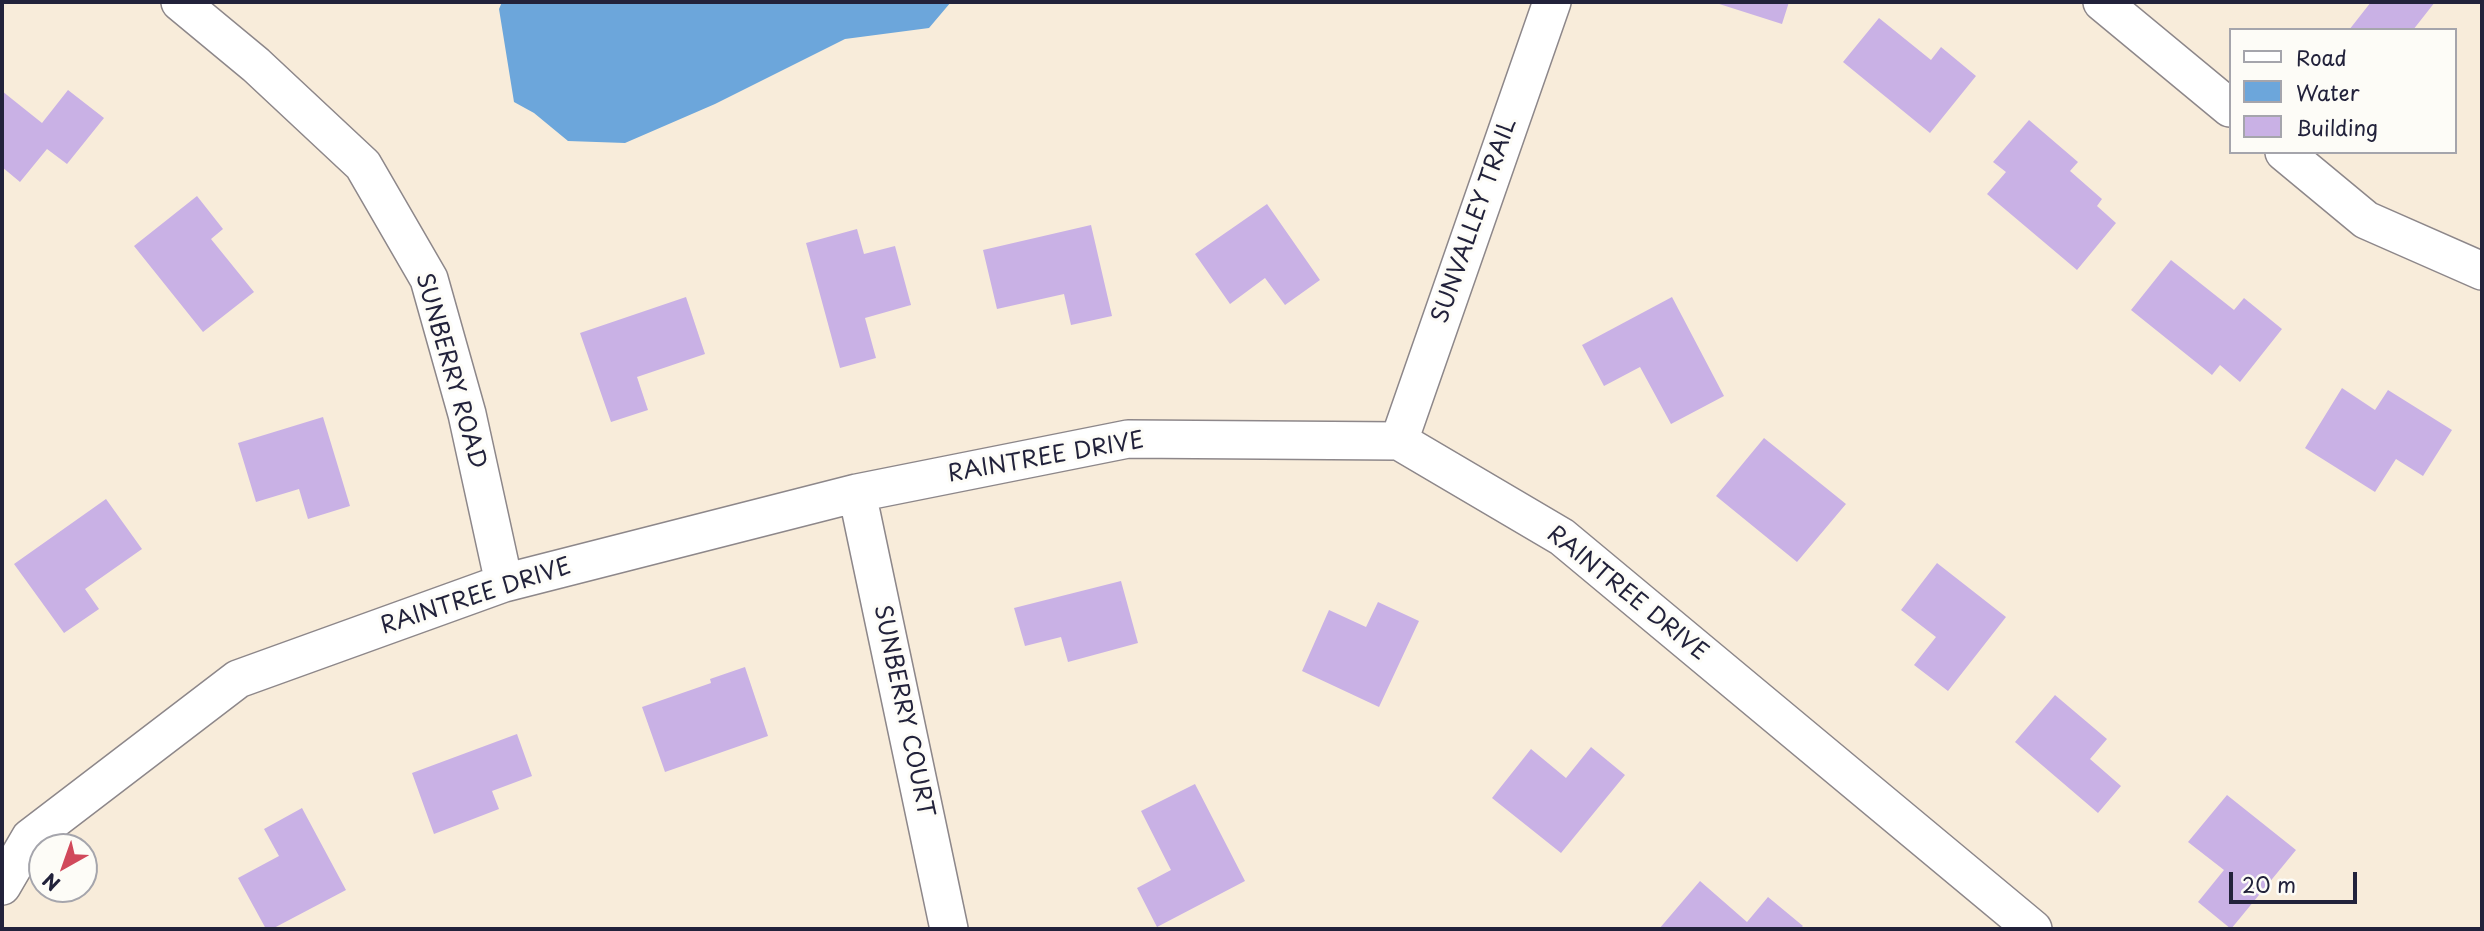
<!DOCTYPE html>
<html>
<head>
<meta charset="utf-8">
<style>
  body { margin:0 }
  #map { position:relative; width:2484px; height:931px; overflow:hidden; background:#f8ecda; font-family:"Playpen Sans",sans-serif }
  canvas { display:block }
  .frame { position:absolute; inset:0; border:4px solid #22223b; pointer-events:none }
  .legend { position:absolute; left:2229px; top:28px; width:228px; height:126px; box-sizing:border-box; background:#fdfcf7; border:2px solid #a5a5ac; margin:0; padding:9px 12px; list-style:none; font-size:21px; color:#22223b }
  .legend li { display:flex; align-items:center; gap:14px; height:35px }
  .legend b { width:35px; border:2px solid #a5a5ac }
  .north { position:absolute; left:28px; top:833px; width:70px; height:70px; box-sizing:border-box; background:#fdfcf7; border:2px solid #a5a5ac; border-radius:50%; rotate:220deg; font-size:19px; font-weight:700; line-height:28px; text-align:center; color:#22223b }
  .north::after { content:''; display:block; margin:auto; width:24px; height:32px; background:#d1495b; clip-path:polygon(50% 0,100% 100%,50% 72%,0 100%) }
  .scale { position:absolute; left:2229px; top:872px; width:128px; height:32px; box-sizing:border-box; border:4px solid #22223b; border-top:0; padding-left:9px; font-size:21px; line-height:24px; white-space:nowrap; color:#22223b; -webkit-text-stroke:5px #fdfcf7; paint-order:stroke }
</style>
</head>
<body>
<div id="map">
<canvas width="2484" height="931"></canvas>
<div class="frame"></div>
<ul class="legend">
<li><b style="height:9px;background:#fff"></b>Road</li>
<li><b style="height:19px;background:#6ca6db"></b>Water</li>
<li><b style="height:19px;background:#c9b1e5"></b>Building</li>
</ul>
<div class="north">N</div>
<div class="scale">20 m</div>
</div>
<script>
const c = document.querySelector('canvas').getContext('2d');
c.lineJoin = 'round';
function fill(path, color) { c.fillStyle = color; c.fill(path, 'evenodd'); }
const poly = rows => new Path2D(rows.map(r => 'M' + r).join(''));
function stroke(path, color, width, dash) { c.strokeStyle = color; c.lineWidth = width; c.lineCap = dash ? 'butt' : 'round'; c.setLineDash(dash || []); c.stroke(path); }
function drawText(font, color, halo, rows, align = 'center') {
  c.font = font + ' "Playpen Sans",sans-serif'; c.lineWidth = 6; c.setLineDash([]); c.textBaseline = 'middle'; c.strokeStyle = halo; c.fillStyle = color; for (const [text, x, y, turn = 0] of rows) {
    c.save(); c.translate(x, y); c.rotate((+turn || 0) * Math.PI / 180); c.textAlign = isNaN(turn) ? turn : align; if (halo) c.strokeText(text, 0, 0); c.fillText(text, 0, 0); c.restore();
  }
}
const water = poly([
  [502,2,951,2,929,28,845,39,715,104,625,143,568,141,534,113,514,102,499,9]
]);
const building = poly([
  [1713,2,1789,2,1782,24],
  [2371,2,2435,2,2413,30,2349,30],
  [1879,18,1931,60,1941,47,1976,76,1930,133,1843,62],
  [68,90,104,118,67,164,47,149,20,182,2,167,2,91,42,123],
  [2029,120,2078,162,2070,171,2102,199,2097,206,2116,223,2077,270,1987,194,2006,172,1993,162],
  [197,196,223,229,211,239,254,292,203,332,134,246],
  [1267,204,1320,280,1285,305,1265,278,1230,304,1195,254],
  [1091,225,1112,316,1071,325,1064,294,997,309,983,250],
  [857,229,864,254,895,246,911,305,865,318,876,358,840,368,806,243],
  [2171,260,2234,310,2244,298,2282,329,2240,382,2220,365,2212,375,2131,310],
  [686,297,705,354,637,377,648,410,611,422,580,333],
  [1672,297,1724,396,1671,424,1640,367,1604,386,1582,345],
  [2342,388,2375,410,2388,390,2452,430,2423,476,2396,459,2375,492,2305,448],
  [323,417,350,506,308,519,299,489,256,502,238,443],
  [1764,438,1846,504,1797,562,1716,496],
  [106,499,142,549,85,589,99,609,64,633,14,564],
  [1937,563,2006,617,1948,691,1914,665,1936,637,1901,610],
  [1121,581,1138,643,1068,662,1061,637,1025,646,1014,608],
  [1378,602,1419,621,1379,707,1302,671,1329,610,1366,627],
  [745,667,768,736,665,772,642,707,711,683,710,679],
  [2055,695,2107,739,2090,759,2121,786,2098,813,2015,742],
  [517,734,532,776,492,791,499,809,434,834,412,773],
  [1591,747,1625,775,1561,853,1492,798,1531,749,1566,778],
  [1195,784,1245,881,1157,927,1137,888,1171,870,1141,811],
  [2227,795,2296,850,2231,929,2198,902,2224,870,2188,842],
  [302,808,346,890,272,929,266,929,238,878,279,856,264,829],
  [1700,881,1747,922,1768,897,1803,926,1800,929,1659,929]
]);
const street = poly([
  [180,2,256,65,363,165,429,279,467,414,504,583],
  [2102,2,2230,108],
  [2284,152,2366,220,2482,271],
  [1399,441,1552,2],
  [857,493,949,929],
  [2,886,30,838,238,679,504,583,857,493,1128,439,1399,441,1562,537,2033,929]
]);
const streetNames = [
  ["SUNVALLEY TRAIL",1475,221,-71],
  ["SUNBERRY ROAD",450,371,74],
  ["RAINTREE DRIVE",1046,458,-10],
  ["RAINTREE DRIVE",1627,594,39],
  ["RAINTREE DRIVE",476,597,-18],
  ["SUNBERRY COURT",903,711,78]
];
fill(water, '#6ca6db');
fill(building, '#c9b1e5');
stroke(street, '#8d878a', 40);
stroke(street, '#fff', 37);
drawText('23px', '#22223b', '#fdfcf7', streetNames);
</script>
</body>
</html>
